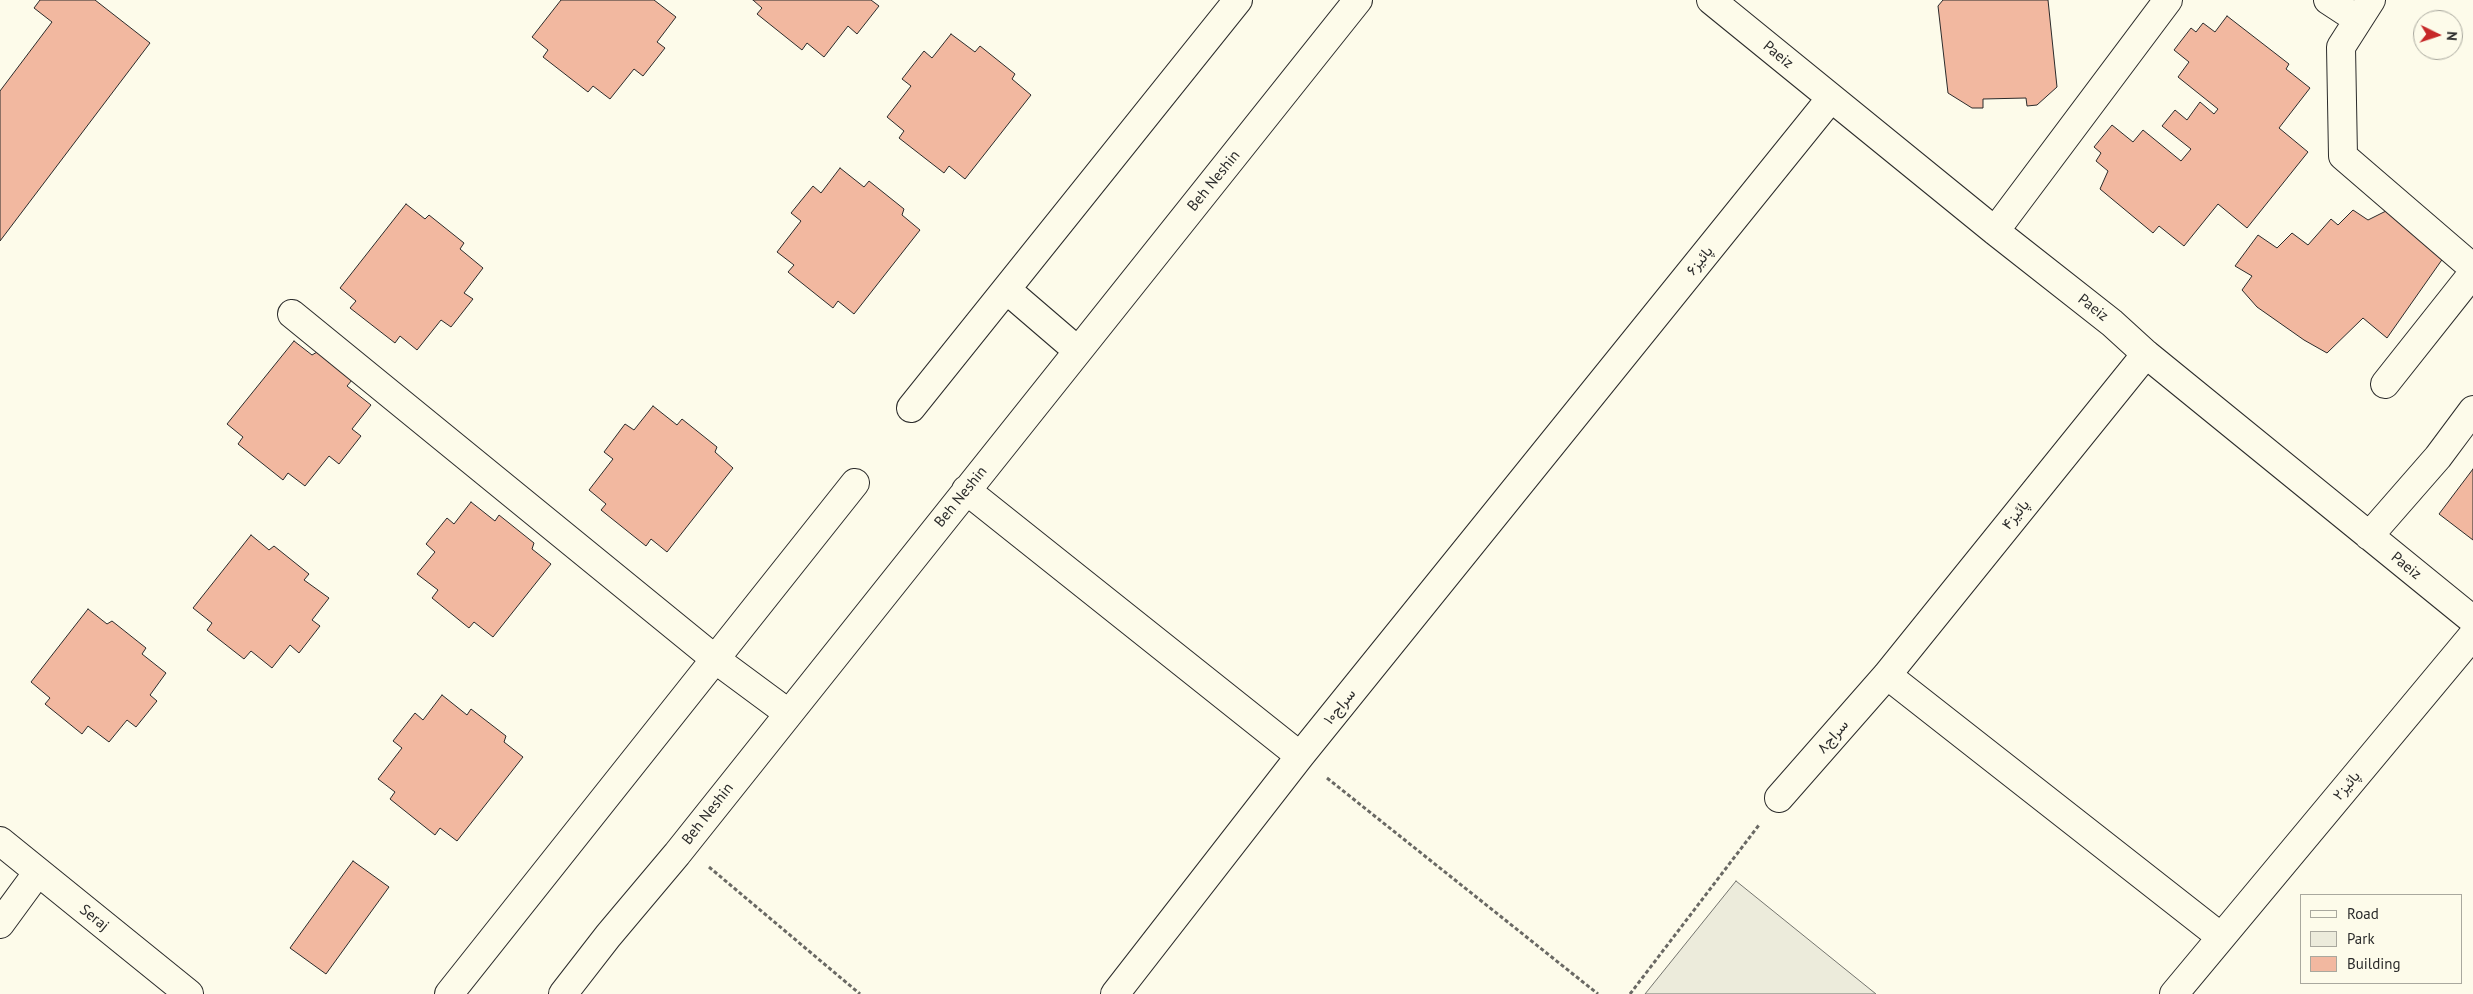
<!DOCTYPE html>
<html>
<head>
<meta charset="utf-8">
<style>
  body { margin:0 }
  #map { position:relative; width:2473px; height:994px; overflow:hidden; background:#fdfbea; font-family:"PT Sans",sans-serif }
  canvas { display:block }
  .legend { position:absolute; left:2300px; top:894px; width:162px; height:90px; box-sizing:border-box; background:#fdfbea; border:1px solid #a9a89e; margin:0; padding:6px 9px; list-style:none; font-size:15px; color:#2b2b2b }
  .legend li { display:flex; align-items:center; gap:10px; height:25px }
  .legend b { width:25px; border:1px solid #a9a89e }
  .north { position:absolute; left:2413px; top:10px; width:50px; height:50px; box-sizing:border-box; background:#fdfbea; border:1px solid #a9a89e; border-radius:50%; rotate:94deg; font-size:14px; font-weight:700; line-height:20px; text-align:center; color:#2b2b2b }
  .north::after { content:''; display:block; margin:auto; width:18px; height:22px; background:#c62828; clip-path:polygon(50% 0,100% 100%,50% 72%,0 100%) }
</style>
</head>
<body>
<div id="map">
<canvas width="2473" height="994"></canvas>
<ul class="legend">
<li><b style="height:6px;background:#fdfbea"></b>Road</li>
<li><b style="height:14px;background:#ecebdb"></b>Park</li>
<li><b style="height:14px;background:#f2b8a0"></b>Building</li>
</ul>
<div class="north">N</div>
</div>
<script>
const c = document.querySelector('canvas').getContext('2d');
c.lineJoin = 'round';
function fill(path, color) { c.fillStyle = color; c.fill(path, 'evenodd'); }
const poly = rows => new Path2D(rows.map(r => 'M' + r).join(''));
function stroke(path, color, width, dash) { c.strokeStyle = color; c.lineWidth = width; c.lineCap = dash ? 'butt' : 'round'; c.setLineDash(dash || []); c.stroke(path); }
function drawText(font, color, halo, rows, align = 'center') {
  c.font = font + ' "PT Sans",Vazirmatn,sans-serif'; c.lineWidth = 4; c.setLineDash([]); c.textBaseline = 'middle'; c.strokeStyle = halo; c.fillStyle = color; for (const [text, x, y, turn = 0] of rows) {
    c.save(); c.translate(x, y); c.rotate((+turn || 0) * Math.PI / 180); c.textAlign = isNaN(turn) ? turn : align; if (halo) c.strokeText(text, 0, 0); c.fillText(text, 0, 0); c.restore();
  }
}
const green = poly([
  [1736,881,1876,994,1645,994,1736,881]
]);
const building = poly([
  [40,0,95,0,150,43,0,241,0,91,52,22,34,8,40,0],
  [561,0,654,0,676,17,657,42,665,48,643,76,634,69,610,99,593,86,588,92,543,57,548,50,532,37,561,0],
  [753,0,871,0,879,6,857,34,848,26,824,57,807,43,802,50,757,14,762,8,753,0],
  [1943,0,2048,0,2057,87,2037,105,2027,106,2026,98,1983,99,1983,108,1972,108,1948,93,1938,6,1943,0],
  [2227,16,2289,64,2286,69,2310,88,2279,128,2308,152,2247,228,2218,204,2184,246,2159,226,2153,233,2100,189,2108,171,2096,161,2101,153,2094,147,2112,125,2133,142,2143,130,2181,161,2191,149,2162,126,2175,110,2187,120,2200,102,2214,114,2218,109,2178,77,2189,62,2174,50,2191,28,2196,32,2203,23,2215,32,2227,16],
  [951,34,975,52,980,46,1015,74,1012,79,1031,95,965,179,949,166,944,173,899,138,904,131,887,117,911,86,902,79,924,51,932,58,951,34],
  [840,168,864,187,869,181,904,209,902,215,920,230,854,314,838,301,833,308,788,272,794,265,777,252,801,221,791,213,813,186,821,193,840,168],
  [406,204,425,219,429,215,464,243,460,249,483,268,464,293,473,299,451,327,441,320,417,350,400,336,395,343,350,308,356,301,340,288,406,204],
  [2390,209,2446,254,2387,338,2363,318,2327,353,2304,340,2257,307,2242,290,2252,276,2235,266,2258,235,2277,248,2292,233,2308,245,2331,219,2338,225,2353,210,2368,220,2390,209],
  [294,341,312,355,317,352,352,380,347,386,371,405,352,429,361,436,339,464,329,456,305,486,288,473,283,480,238,444,243,437,227,424,294,341],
  [653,406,677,425,682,419,717,447,715,452,733,468,667,552,651,539,646,546,601,510,606,504,589,490,613,459,604,452,625,424,634,430,653,406],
  [2473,469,2473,540,2439,514,2473,469],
  [471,502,495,521,499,515,534,543,532,549,551,564,493,637,474,622,469,628,432,598,438,590,417,574,435,552,426,544,447,518,454,524,471,502],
  [251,535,269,550,274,546,309,574,304,580,329,598,312,620,320,626,299,653,290,645,272,668,251,651,244,659,207,630,212,623,193,608,251,535],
  [88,609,107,624,112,621,146,648,142,654,166,673,150,695,157,701,136,727,127,720,109,742,88,726,82,734,45,704,50,698,31,682,88,609],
  [442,695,467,715,471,709,506,736,504,742,523,757,457,841,440,828,435,835,390,799,395,792,378,779,402,748,393,741,415,713,423,720,442,695],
  [353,861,389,887,326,974,290,948,353,861]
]);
const path = poly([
  [1327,778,1598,994],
  [709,867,860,994],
  [1630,994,1759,825]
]);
const minor = poly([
  [1711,0,1995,231,2112,323,2146,354,2473,620],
  [2328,0,2357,19],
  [2371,0,2341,47,2343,156,2473,268],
  [1995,231,2168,0],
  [1007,290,1078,351],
  [292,314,715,659,788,713],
  [2385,384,2473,273],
  [911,408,1238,0],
  [966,490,1300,756],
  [2369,536,2438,457,2473,410],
  [1887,675,2221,937],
  [1779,798,1887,675,2146,354],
  [0,841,189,994],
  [0,924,38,872],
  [449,994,855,483],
  [563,994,608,936,677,854,1358,0],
  [1115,994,1300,756,1831,98],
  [2174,994,2473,635]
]);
const streetNames = [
  ["Paeiz",1778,55,39],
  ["Beh Neshin",1214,181,-51],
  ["پائیز۶",1700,261,-51],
  ["Paeiz",2093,308,38],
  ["Beh Neshin",961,497,-51],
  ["پائیز۴",2016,515,-51],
  ["Paeiz",2406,566,39],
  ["سراج۱۰",1340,707,-51],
  ["۸سراج",1833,737,-49],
  ["پائیز۲",2347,786,-50],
  ["Beh Neshin",708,814,-52],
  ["Seraj",94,918,39]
];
fill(green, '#ecebdb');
stroke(green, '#74746e', 1);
fill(building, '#f2b8a0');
stroke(building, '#2b2b2b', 1);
stroke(minor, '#2b2b2b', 30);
stroke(path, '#6a6964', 3, [4, 2.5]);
stroke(minor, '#fdfbea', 28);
drawText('15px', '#2b2b2b', '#fdfbea', streetNames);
</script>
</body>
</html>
